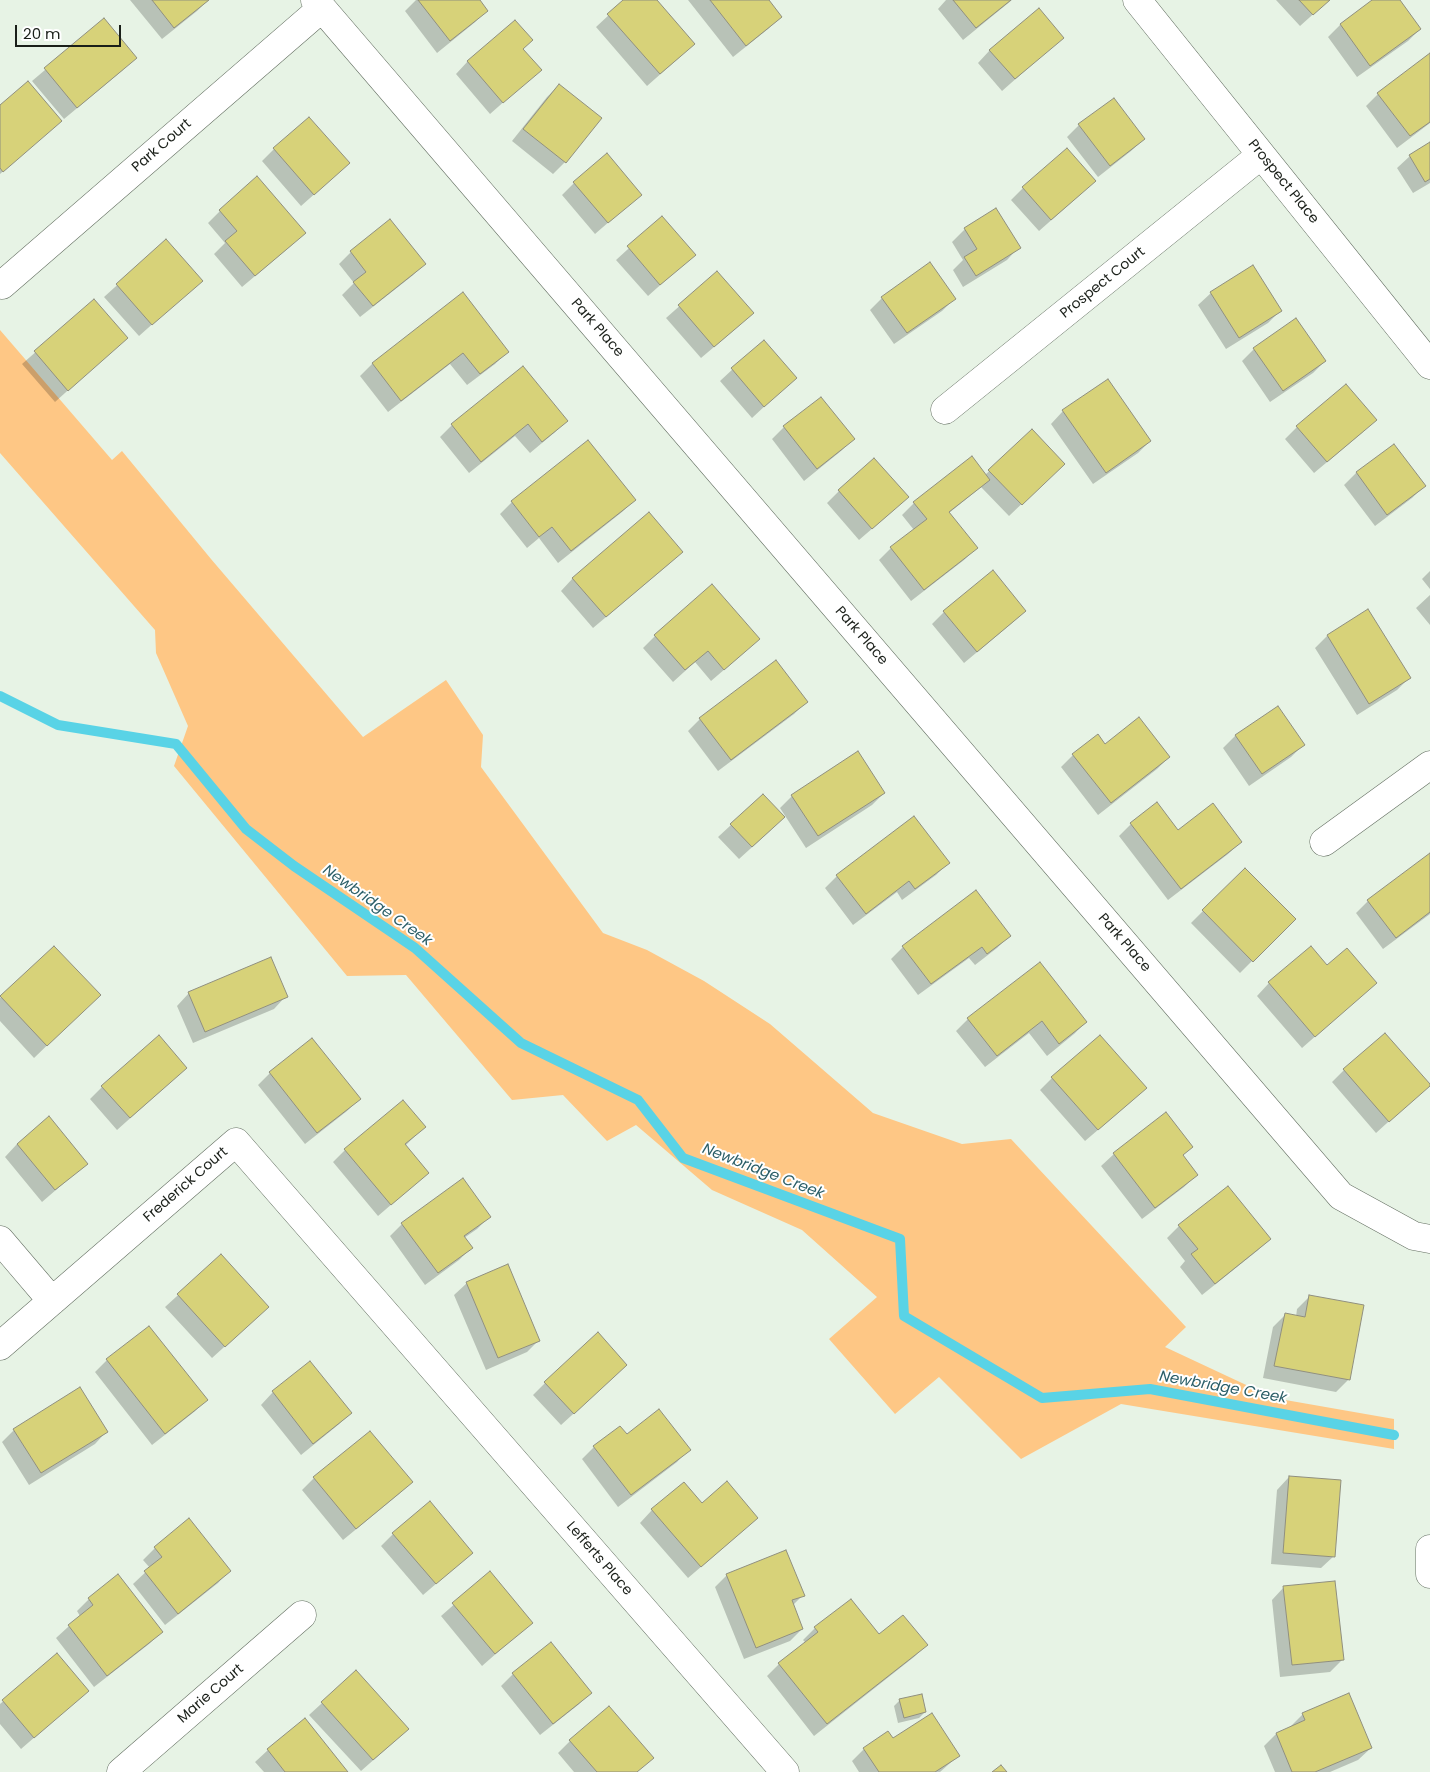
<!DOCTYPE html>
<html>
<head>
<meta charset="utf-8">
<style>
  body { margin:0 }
  #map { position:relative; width:1430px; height:1772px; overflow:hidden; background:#e7f3e5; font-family:Poppins,sans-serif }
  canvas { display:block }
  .scale { position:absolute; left:15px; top:25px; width:106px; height:22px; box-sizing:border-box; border:2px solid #1a1f19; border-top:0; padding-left:6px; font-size:15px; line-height:18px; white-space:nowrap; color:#1a1f19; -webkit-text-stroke:4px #fff; paint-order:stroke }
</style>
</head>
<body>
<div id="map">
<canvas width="1430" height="1772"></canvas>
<div class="scale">20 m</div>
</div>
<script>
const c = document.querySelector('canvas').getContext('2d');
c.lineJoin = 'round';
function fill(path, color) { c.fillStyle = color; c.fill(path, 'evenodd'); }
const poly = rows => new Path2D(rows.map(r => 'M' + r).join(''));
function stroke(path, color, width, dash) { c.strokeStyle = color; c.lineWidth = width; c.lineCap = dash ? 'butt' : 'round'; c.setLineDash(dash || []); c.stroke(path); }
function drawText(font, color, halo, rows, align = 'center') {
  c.font = font + ' Poppins,sans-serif'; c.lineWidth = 4; c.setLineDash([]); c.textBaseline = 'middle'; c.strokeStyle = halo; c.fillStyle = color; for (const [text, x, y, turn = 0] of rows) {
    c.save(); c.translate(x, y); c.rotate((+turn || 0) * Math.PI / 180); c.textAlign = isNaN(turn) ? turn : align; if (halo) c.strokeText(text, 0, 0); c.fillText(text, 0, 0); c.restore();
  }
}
const green = poly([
  [0,330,112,460,122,451,211,559,363,737,446,680,483,735,481,767,603,933,647,950,704,981,770,1024,873,1113,962,1144,1011,1139,1186,1327,1165,1347,1274,1398,1394,1419,1394,1449,1121,1404,1021,1459,939,1377,895,1414,829,1339,877,1297,802,1230,712,1190,636,1125,607,1141,563,1095,512,1100,406,975,347,976,174,766,188,726,156,653,155,630,0,453]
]);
const shadow = poly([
  [130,0,208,0,197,11,162,39],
  [416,0,478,0,486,11,474,23,437,53,405,11],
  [625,0,655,0,681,56,647,86,596,27],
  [688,0,767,0,781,17,768,29,733,57],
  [946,0,1012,0,963,40,938,9],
  [1276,0,1329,0,1300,26],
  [1374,0,1399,0,1420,29,1408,41,1357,77,1328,37,1340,25],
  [104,20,123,70,64,119,32,81],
  [1062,38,1002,91,978,63,990,50],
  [522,50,540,70,490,114,456,74,468,61],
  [1430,55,1430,123,1397,148,1366,106,1378,94],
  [559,85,565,162,553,174,512,141,547,97],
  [0,107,60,121,0,174],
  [1079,125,1144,139,1131,151,1098,177,1067,137],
  [1430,143,1430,183,1413,193,1397,168,1410,156],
  [274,149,336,175,301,206,262,161],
  [574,183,640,195,595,234,562,195],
  [1023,188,1082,193,1039,231,1011,200],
  [996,210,1019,247,1007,260,963,287,953,270,963,260,952,242,965,229],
  [220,211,292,245,242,287,214,254,225,243,208,223],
  [662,218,694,255,648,296,616,260],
  [390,221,424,264,412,276,360,317,342,295,354,283,339,264,351,252],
  [166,241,201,281,139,336,104,297],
  [1252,267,1280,311,1268,323,1226,349,1198,305,1211,293],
  [717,273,740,325,701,358,666,318],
  [463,294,507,352,495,364,467,385,450,364,388,412,360,376,372,364],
  [882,298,954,299,942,311,894,344,870,310],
  [94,301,126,338,55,402,22,364],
  [763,341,795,378,752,418,720,381],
  [1254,349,1325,361,1313,373,1270,402,1242,361],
  [523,367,566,421,554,433,530,453,515,436,469,473,440,437,452,425],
  [1108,381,1150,441,1138,453,1093,484,1051,424,1063,411],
  [821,398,853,439,841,451,804,481,772,439,784,427],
  [1297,427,1363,432,1314,473,1285,439],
  [1032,431,1051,476,1009,516,981,487,949,513,976,548,964,560,911,601,879,560,891,548,914,530,902,515,914,503,985,475],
  [1393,445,1424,486,1412,498,1375,526,1344,485,1356,473],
  [839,491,895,509,859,540,827,503],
  [634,500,622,512,558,563,539,538,527,548,500,514,512,502],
  [681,552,669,564,593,628,561,591,573,578],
  [1430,571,1430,589,1422,579],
  [1430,595,1430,625,1416,608],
  [1025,611,1012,623,964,663,932,624,944,612],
  [1367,611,1409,678,1397,690,1357,715,1315,648,1327,636],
  [655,636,746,651,711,681,695,662,673,682,643,648],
  [806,702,794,714,718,771,688,731,700,719],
  [1277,708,1303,745,1291,757,1249,786,1223,748,1235,736],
  [1105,746,1169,757,1157,769,1098,815,1061,767,1073,755],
  [884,793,872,805,806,848,780,808,792,796],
  [914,818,948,863,936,875,902,900,897,892,853,925,825,888,837,876],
  [1131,824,1177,832,1241,842,1228,854,1168,900,1119,836],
  [731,825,771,830,739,859,718,837],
  [1430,854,1430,914,1383,949,1356,913,1368,901],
  [1245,869,1294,919,1240,973,1191,923],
  [1009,936,997,948,975,965,969,958,918,995,891,959,903,947],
  [54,948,87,1007,34,1058,0,1021,0,998],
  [1327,967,1376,983,1302,1048,1257,996,1269,983],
  [189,993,286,996,274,1009,193,1043,177,1006],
  [968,1019,1086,1022,1074,1034,1047,1056,1029,1033,985,1067,956,1031],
  [311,1040,359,1099,347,1111,305,1144,258,1085,270,1073],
  [1344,1070,1429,1085,1376,1133,1332,1082],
  [1052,1078,1133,1100,1085,1141,1040,1090],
  [173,1080,117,1130,90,1099,102,1087],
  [403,1102,424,1127,405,1146,428,1173,378,1216,333,1162,345,1150],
  [1166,1114,1191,1147,1182,1156,1196,1175,1184,1187,1142,1219,1101,1166,1114,1154],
  [17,1144,86,1164,42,1202,5,1157],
  [489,1217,477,1229,464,1238,471,1248,459,1260,425,1285,390,1236,402,1224],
  [1179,1226,1270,1239,1257,1251,1202,1295,1180,1267,1185,1261,1167,1238],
  [221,1256,255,1319,212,1358,165,1307],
  [467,1283,539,1340,527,1352,486,1370,454,1295],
  [1309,1297,1349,1379,1336,1392,1263,1378,1273,1327,1285,1315,1296,1317,1297,1309],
  [107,1360,206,1400,194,1412,152,1445,95,1372],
  [310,1362,351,1413,338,1425,301,1455,261,1405,273,1392],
  [614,1377,561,1425,533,1395,545,1383],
  [620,1428,626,1436,689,1449,677,1462,618,1507,582,1459,594,1447],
  [14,1430,107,1431,95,1444,29,1485,2,1442],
  [1289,1477,1334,1556,1321,1568,1271,1564,1277,1490],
  [314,1478,411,1482,399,1494,343,1540,302,1490],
  [702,1504,744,1530,688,1578,640,1523,652,1510],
  [393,1534,472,1553,423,1595,381,1546],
  [155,1548,230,1570,218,1583,165,1625,133,1584,150,1568,143,1560],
  [490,1573,531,1623,482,1666,441,1616],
  [727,1575,803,1595,792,1606,802,1629,790,1641,744,1659,715,1587],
  [118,1576,161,1632,149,1644,94,1687,56,1638,80,1616,77,1611,89,1599],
  [1284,1587,1343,1659,1330,1672,1280,1677,1272,1600],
  [815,1628,879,1636,926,1645,914,1657,814,1736,767,1676,779,1664,806,1643,803,1640],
  [551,1644,590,1693,578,1705,540,1735,501,1686,513,1674],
  [57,1655,88,1691,21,1749,0,1724,0,1704],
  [356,1672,395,1741,361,1771,309,1715],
  [900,1700,925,1712,919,1718,898,1723,894,1706],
  [1303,1714,1371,1748,1358,1760,1330,1772,1275,1772,1264,1746,1276,1734,1291,1727,1291,1726],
  [892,1740,958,1756,940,1772,859,1772,852,1761,864,1749],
  [570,1741,652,1758,637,1772,574,1772,558,1753],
  [268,1750,346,1772,264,1772,255,1762]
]);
const stream = poly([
  [0,696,58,725,176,744,246,829,294,866,415,948,521,1043,638,1100,683,1158,900,1239,904,1316,1042,1398,1150,1389,1394,1435]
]);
const building = poly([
  [152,0,209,0,174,28,152,0],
  [418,0,480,0,488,11,450,41,418,0],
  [623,0,657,0,695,44,660,74,607,14,623,0],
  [710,0,769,0,782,17,746,46,710,0],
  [953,0,1011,0,976,28,953,0],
  [1299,0,1330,0,1313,15,1299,0],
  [1372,0,1400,0,1421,29,1370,66,1340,24,1372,0],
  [1039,8,1064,38,1015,79,989,50,1039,8],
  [104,18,137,58,77,108,44,68,104,18],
  [515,20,533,40,523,49,542,70,503,103,467,61,515,20],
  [1430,53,1430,122,1410,136,1377,93,1430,53],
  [28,81,62,121,3,172,0,168,0,105,28,81],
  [559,84,602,118,566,163,523,129,559,84],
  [1114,98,1145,139,1110,166,1078,124,1114,98],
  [309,117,350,163,314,195,273,148,309,117],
  [1430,142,1430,179,1425,182,1409,155,1430,142],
  [1067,148,1096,181,1051,220,1022,187,1067,148],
  [607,153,642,195,608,223,573,182,607,153],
  [257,176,306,233,255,276,225,241,237,231,219,210,257,176],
  [996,208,1021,248,976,276,964,257,977,249,964,228,996,208],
  [662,216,696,255,660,285,627,246,662,216],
  [390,219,426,264,373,306,353,282,366,272,350,251,390,219],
  [166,239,203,281,152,325,116,284,166,239],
  [930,262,956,299,907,333,881,297,930,262],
  [1253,265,1282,311,1239,338,1210,292,1253,265],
  [717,271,754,313,714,347,678,305,717,271],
  [463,292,509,352,480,374,463,353,401,401,372,363,463,292],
  [94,299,128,338,68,391,34,351,94,299],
  [1296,318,1326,361,1283,391,1253,348,1296,318],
  [764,340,797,378,764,407,731,368,764,340],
  [523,366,568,421,542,442,528,424,481,462,451,424,523,366],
  [1108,379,1151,441,1106,473,1062,410,1108,379],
  [1346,384,1377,420,1327,462,1296,426,1346,384],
  [821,397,855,439,817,469,783,426,821,397],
  [1032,429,1065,464,1022,505,988,470,1032,429],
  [588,440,636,500,571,551,552,527,539,537,511,501,588,440],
  [1394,444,1426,486,1387,515,1356,472,1394,444],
  [972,456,990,480,949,512,978,548,924,590,890,547,927,519,913,502,972,456],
  [874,458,909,497,872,529,838,490,874,458],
  [649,512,683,552,606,617,572,578,649,512],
  [993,570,1026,611,977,652,943,611,993,570],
  [712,584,760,639,724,670,708,651,685,670,654,635,712,584],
  [1368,609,1411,678,1369,704,1327,635,1368,609],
  [776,660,808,702,731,760,699,718,776,660],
  [1278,706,1305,745,1262,774,1235,735,1278,706],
  [1139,717,1170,757,1111,803,1072,754,1098,734,1105,744,1139,717],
  [858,751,885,793,818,836,791,795,858,751],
  [763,794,785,817,752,847,730,824,763,794],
  [1157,802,1178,830,1213,803,1242,842,1181,889,1130,823,1157,802],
  [914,816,950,863,915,889,909,881,866,914,836,875,914,816],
  [1430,853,1430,912,1396,938,1367,900,1430,853],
  [1245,868,1296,919,1253,962,1202,910,1245,868],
  [976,890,1011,936,987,954,982,947,931,984,902,946,976,890],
  [54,946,101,995,47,1046,0,996,54,946],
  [1311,946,1327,965,1347,948,1377,983,1315,1037,1268,982,1311,946],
  [271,957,288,997,205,1032,188,992,271,957],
  [1040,962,1087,1022,1059,1044,1042,1021,997,1056,967,1018,1040,962],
  [1385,1033,1430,1084,1430,1086,1389,1122,1343,1069,1385,1033],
  [159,1035,187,1068,130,1118,101,1086,159,1035],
  [1100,1035,1147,1088,1098,1130,1051,1077,1100,1035],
  [312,1038,361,1099,317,1133,269,1072,312,1038],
  [403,1100,426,1127,405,1144,429,1173,391,1205,344,1149,403,1100],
  [1166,1112,1193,1147,1183,1155,1198,1175,1155,1208,1113,1153,1166,1112],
  [49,1116,88,1164,55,1190,17,1144,49,1116],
  [463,1178,491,1217,464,1236,473,1248,438,1273,401,1223,463,1178],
  [1228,1186,1271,1239,1215,1284,1191,1254,1198,1249,1178,1225,1228,1186],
  [221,1254,269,1307,225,1347,177,1294,221,1254],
  [508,1264,540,1341,498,1358,466,1282,508,1264],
  [1309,1295,1364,1305,1350,1380,1274,1366,1285,1313,1305,1317,1309,1295],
  [149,1326,208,1400,165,1434,106,1359,149,1326],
  [598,1332,627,1365,574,1414,544,1382,598,1332],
  [310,1361,352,1413,313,1444,272,1391,310,1361],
  [80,1387,108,1432,41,1473,13,1429,80,1387],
  [659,1409,691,1450,631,1495,593,1446,620,1426,627,1434,659,1409],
  [370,1431,413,1482,356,1529,313,1477,370,1431],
  [1289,1476,1341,1480,1335,1557,1283,1553,1289,1476],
  [727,1481,758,1518,701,1567,651,1509,684,1482,702,1503,727,1481],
  [430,1501,473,1553,436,1584,392,1533,430,1501],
  [189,1518,231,1571,178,1614,144,1571,162,1557,154,1547,189,1518],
  [786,1550,805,1596,792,1600,803,1629,756,1648,726,1574,786,1550],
  [490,1571,533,1623,495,1654,452,1603,490,1571],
  [118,1574,163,1632,107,1676,68,1625,93,1605,88,1598,118,1574],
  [1335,1581,1344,1660,1292,1665,1283,1586,1335,1581],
  [851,1599,879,1634,903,1615,928,1645,827,1724,778,1663,818,1632,814,1627,851,1599],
  [551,1642,592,1693,553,1724,512,1673,551,1642],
  [57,1653,89,1691,34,1738,2,1700,57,1653],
  [356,1670,409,1729,373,1760,321,1702,356,1670],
  [1349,1693,1372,1748,1315,1772,1292,1772,1276,1733,1305,1720,1302,1713,1349,1693],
  [922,1694,926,1712,904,1718,899,1699,922,1694],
  [609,1706,654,1758,637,1772,597,1772,569,1740,609,1706],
  [932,1713,960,1756,935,1772,879,1772,863,1748,888,1731,893,1738,932,1713],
  [305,1718,348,1772,285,1772,267,1749,305,1718],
  [1001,1765,1007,1772,992,1772,1001,1765]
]);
const street = poly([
  [315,0,1341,1196,1414,1236,1430,1239],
  [1137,0,1430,365],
  [2,285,322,8],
  [945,410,1261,155],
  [1324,842,1430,765],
  [0,1240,52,1301],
  [0,1346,236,1142,785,1772],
  [1430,1549,1430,1574],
  [121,1772,302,1615]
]);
const streetNames = [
  ["Park Court",162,146,-41],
  ["Prospect Place",1283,182,51],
  ["Prospect Court",1103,283,-39],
  ["Park Place",597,328,49],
  ["Park Place",861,636,49],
  ["Park Place",1124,943,49],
  ["Frederick Court",186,1185,-41],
  ["Lefferts Place",599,1559,49],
  ["Marie Court",211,1694,-41]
];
const waterNames = [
  ["Newbridge Creek",377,906,35],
  ["Newbridge Creek",763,1172,21],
  ["Newbridge Creek",1223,1388,10]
];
fill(green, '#fec785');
fill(shadow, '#0003');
stroke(stream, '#59d3e6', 10);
fill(building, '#d7d279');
stroke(building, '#908f7f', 1);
stroke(street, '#646f62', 29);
stroke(street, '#fff', 28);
drawText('14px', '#1a1f19', '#fff', streetNames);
drawText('italic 15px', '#2c5f68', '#fff', waterNames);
</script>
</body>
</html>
